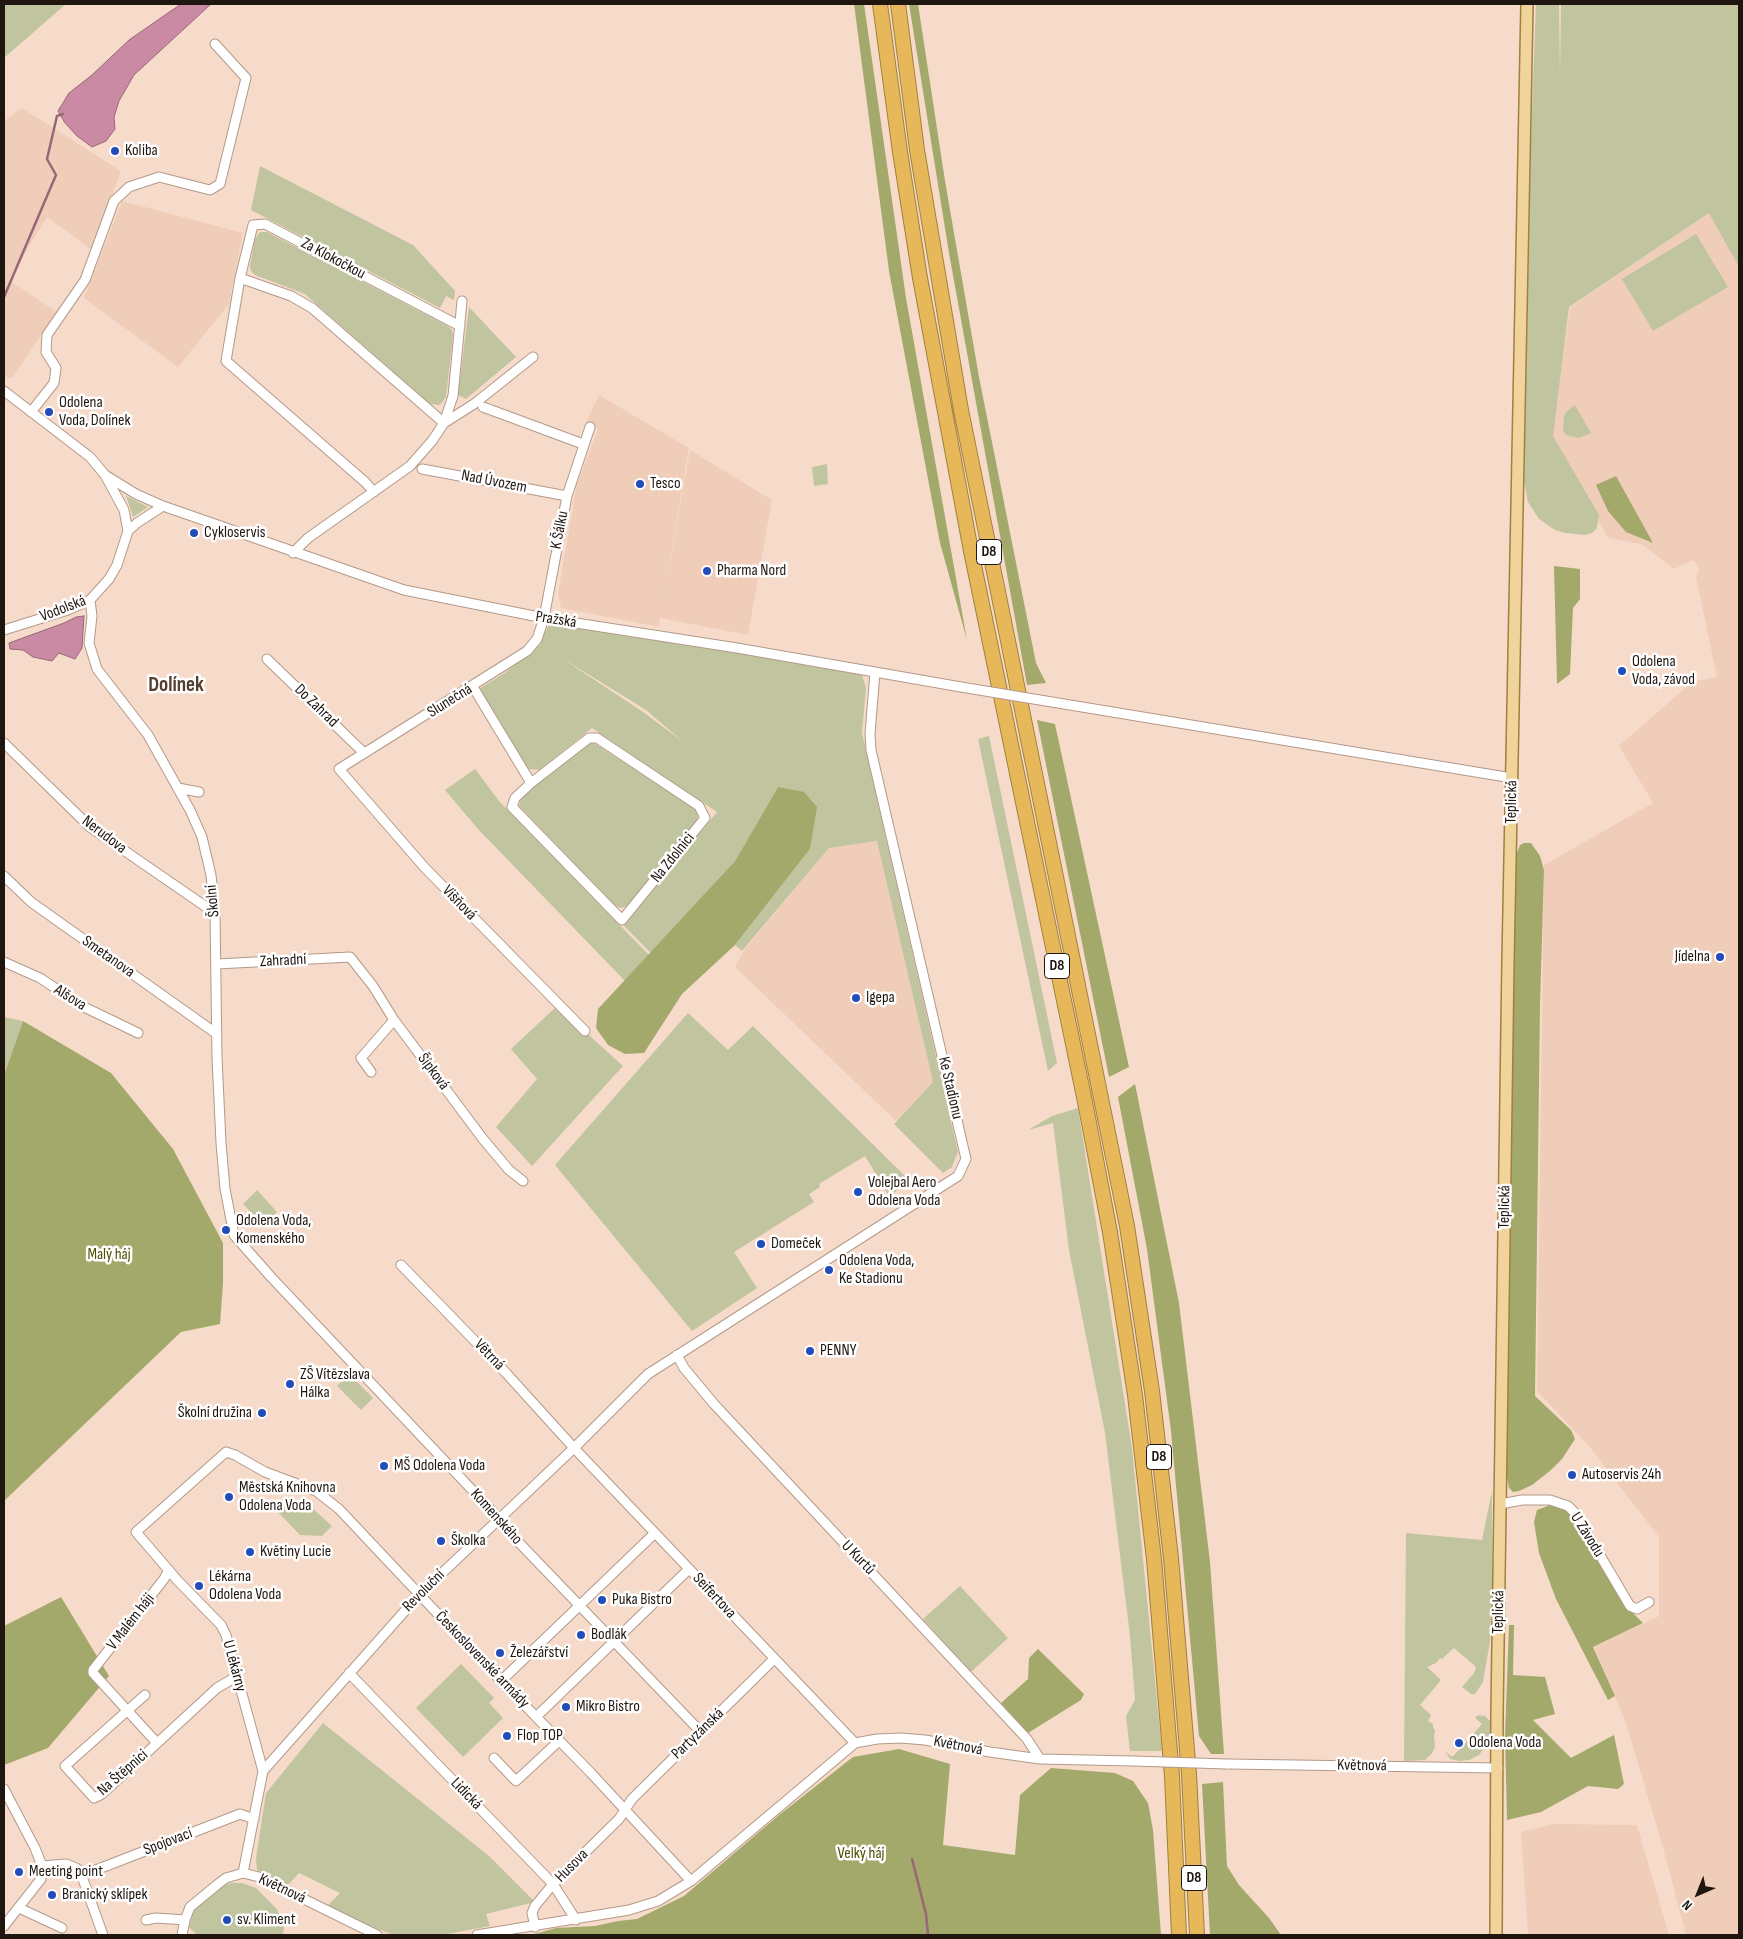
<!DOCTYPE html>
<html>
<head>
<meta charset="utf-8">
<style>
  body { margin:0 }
  #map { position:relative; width:1743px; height:1939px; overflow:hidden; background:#f7dbca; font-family:"Sofia Sans Condensed",sans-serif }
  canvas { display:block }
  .frame { position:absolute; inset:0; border:5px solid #201610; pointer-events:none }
  .north { position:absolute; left:1673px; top:1869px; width:50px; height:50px; -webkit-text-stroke:4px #fff; paint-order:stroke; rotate:224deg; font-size:14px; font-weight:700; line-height:20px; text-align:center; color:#201610 }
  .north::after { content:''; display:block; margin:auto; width:18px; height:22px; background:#201610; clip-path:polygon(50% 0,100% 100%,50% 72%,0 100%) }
</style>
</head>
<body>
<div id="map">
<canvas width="1743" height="1939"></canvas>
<div class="frame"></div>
<div class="north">N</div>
</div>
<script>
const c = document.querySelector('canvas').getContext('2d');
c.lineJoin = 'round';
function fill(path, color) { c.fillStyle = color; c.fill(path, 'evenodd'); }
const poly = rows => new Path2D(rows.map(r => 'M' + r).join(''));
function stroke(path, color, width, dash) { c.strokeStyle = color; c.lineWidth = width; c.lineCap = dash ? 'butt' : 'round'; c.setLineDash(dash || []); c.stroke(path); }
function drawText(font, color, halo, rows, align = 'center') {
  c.font = font + ' "Sofia Sans Condensed",sans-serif'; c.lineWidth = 5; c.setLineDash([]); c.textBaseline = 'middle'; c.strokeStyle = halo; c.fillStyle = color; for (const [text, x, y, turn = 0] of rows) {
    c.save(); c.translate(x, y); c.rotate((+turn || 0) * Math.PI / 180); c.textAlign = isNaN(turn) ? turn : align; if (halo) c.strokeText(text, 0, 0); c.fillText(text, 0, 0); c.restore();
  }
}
const built = poly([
  [22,108,121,171,92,250,47,217,9,280,57,312,12,378,8,378,4,375,4,121],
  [1739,157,1739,1935,1686,1935,1664,1851,1626,1723,1594,1647,1659,1616,1659,1537,1588,1445,1537,1391,1544,865,1653,803,1619,746,1692,682,1717,677,1696,577,1699,569,1694,560,1674,569,1641,544,1608,538,1552,437,1570,307,1709,213,1716,175],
  [122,201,243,233,229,304,178,367,84,298],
  [599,395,689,448,664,597,690,450,772,500,748,635,660,618,659,627,561,608,558,593,577,484,598,429,586,422],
  [878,841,933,1082,896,1121,735,967,745,949,829,848],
  [1554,1824,1637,1825,1669,1935,1528,1935,1521,1832]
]);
const green = poly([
  [4,4,66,4,4,58],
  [1536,4,1559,4,1560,75,1561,4,1739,4,1739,267,1709,213,1569,307,1553,436,1599,515,1597,528,1592,533,1586,535,1565,533,1555,530,1539,519,1528,502,1524,480,1531,139],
  [260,166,413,245,455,291,454,300,446,296,440,308,251,210],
  [260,232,267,232,448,326,452,330,453,335,446,397,440,405,430,404,305,294,255,275,251,271,250,266,255,239],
  [1696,234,1728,287,1653,331,1622,279],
  [469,307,516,357,466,399,458,395],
  [1575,405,1591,433,1579,438,1566,435,1563,430,1564,416,1566,412],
  [827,464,828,484,814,486,812,467],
  [126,496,148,507,133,517],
  [550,623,855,671,862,675,866,688,862,733,958,1152,952,1167,943,1173,894,1124,933,1082,877,841,829,848,742,951,735,945,810,849,778,787,735,861,651,953,624,926,717,812,592,728,539,770,529,769,527,767,479,689,506,672,541,644,539,643],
  [560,657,646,710,682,741,643,712],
  [989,736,1057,1063,1048,1071,978,739],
  [594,743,695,809,698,815,696,822,627,906,621,908,615,906,519,806,521,796,587,744],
  [475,769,499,801,649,955,625,981,478,829,445,790],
  [557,1006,623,1066,532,1166,496,1127,537,1079,511,1049],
  [688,1013,728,1050,753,1026,910,1181,889,1196,865,1156,819,1184,820,1187,809,1194,814,1202,734,1252,757,1288,692,1331,555,1165],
  [4,1017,23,1021,4,1075],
  [1078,1108,1132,1448,1162,1751,1130,1751,1126,1716,1135,1700,1130,1636,1105,1433,1069,1250,1053,1123,1028,1130,1052,1116],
  [257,1190,277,1212,263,1225,243,1204],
  [349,1374,373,1398,361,1410,337,1386],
  [1492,1491,1492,1604,1490,1641,1483,1682,1475,1694,1471,1694,1462,1687,1474,1673,1476,1668,1474,1665,1454,1648,1442,1659,1440,1658,1436,1663,1427,1667,1441,1680,1420,1705,1431,1715,1428,1721,1433,1724,1433,1728,1435,1730,1434,1736,1435,1748,1432,1753,1425,1760,1404,1761,1406,1533,1482,1540],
  [288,1497,310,1506,332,1526,322,1536,300,1535,276,1510],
  [960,1586,1008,1638,971,1672,923,1619],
  [461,1664,494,1698,489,1703,503,1718,463,1757,416,1708],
  [1478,1715,1485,1716,1490,1721,1490,1736,1485,1747,1479,1755,1469,1760,1459,1761,1450,1759,1445,1751,1452,1757,1459,1750,1482,1724,1475,1718],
  [323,1723,489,1856,535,1902,486,1914,490,1926,442,1935,394,1935,351,1919,327,1906,340,1893,299,1873,287,1886,257,1870,256,1858,266,1793],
  [231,1883,242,1883,256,1888,276,1908,283,1920,284,1930,282,1935,197,1935,189,1927,194,1910,221,1887]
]);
const forest = poly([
  [854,4,864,4,906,298,967,640,940,543,889,271],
  [909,4,918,4,945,181,979,377,1036,663,1046,683,1027,685,949,253],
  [1616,476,1653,543,1626,532,1608,511,1596,485],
  [1554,566,1580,569,1580,599,1573,608,1570,674,1557,684],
  [1037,720,1055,724,1129,1067,1109,1077],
  [778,787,804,792,817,807,810,849,735,945,682,994,644,1053,625,1054,608,1045,596,1028,598,1009,735,861],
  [1524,843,1531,843,1540,856,1544,870,1540,1006,1535,1396,1571,1430,1575,1439,1562,1459,1551,1470,1532,1485,1519,1491,1513,1492,1509,1488,1507,1477,1506,1447,1516,856,1520,845],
  [23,1021,111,1073,173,1149,223,1243,223,1283,220,1324,181,1332,4,1501,4,1075],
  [1135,1084,1179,1303,1210,1562,1224,1754,1211,1754,1199,1736,1171,1431,1147,1249,1118,1097],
  [1550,1505,1566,1509,1628,1608,1643,1623,1593,1647,1615,1696,1608,1700,1556,1599,1539,1553,1534,1522,1537,1510],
  [61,1597,109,1676,48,1748,4,1765,4,1626],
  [1509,1625,1514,1625,1513,1675,1545,1677,1555,1714,1533,1720,1571,1758,1614,1735,1624,1784,1618,1789,1588,1786,1541,1812,1507,1820,1505,1736],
  [1038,1649,1084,1694,1081,1700,1028,1733,1001,1703,1028,1679,1029,1658],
  [899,1749,950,1764,943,1845,1015,1855,1020,1795,1051,1768,1115,1773,1133,1781,1148,1803,1153,1830,1161,1935,531,1935,556,1928,595,1926,618,1921,637,1919,684,1896,779,1815,853,1757],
  [1223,1782,1227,1866,1239,1885,1269,1918,1281,1935,1210,1935,1202,1784]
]);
const water = poly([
  [181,4,211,4,134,75,119,101,114,117,115,129,106,141,92,147,77,136,65,123,58,111,69,93,92,75,129,40,181,4],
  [84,616,82,648,75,659,59,653,52,661,33,657,23,650,10,649,9,643,64,623,76,617,84,616]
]);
const stream = poly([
  [4,297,56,175,47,159,57,116,63,114],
  [912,1859,926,1914,928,1935]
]);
const minor = poly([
  [240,278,291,296,312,308,444,423,453,396,462,301],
  [4,391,90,457,105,475,124,510,128,531],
  [483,407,583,444],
  [31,412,54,383,56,368,46,352,47,335,85,280,114,201,129,187,159,177,210,190,220,184,246,78,215,44],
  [422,469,567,496],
  [105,475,136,494,163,506,404,590,544,618,737,648,961,687],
  [374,492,365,482,226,361,240,278,253,225,265,224,460,326],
  [293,553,308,538,410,466,432,441,444,423,474,404,533,357],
  [90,600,92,616,89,643,97,669,148,735,190,810,202,837,211,875,215,913,217,1057,221,1143,225,1189,234,1235,271,1277,491,1510,504,1527,700,1731],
  [4,630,68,610,90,600,109,579,117,565,128,531,137,523,163,506],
  [267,659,364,753],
  [473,687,531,783],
  [1064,704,1512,778],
  [589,738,597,738,699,806,705,818,622,920,512,807,515,798,531,783,589,738],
  [4,743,90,827,215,913],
  [178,788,199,792],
  [4,876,31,902,217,1034],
  [4,962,40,978,84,1007,138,1033],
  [217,964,350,957,373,986,394,1020,483,1139,509,1170,523,1181],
  [585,1031,425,868,339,769,527,651,537,639,544,618,567,496,590,427],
  [371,1072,361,1058,394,1020],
  [401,1265,506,1373,574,1448,855,1743],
  [677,1355,684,1368,714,1404,1027,1739,1040,1759],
  [1500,1504,1522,1500,1550,1500,1568,1506,1575,1513,1630,1606,1637,1609,1649,1602],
  [349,1673,553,1884,576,1920],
  [501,1681,655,1533],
  [145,1695,65,1766,94,1798,102,1794,217,1688,236,1677],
  [536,1717,689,1569],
  [157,1743,93,1673,93,1670,164,1579,169,1570],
  [494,1758,516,1781,559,1741],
  [1227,1764,1498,1768],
  [263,1771,226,1635,221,1625,178,1581,136,1532,226,1452,235,1455,265,1472,316,1491,339,1509,501,1681,590,1772,691,1881],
  [4,1789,35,1848,42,1866,41,1879,4,1926],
  [42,1866,66,1864,76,1868,80,1871,103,1935],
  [243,1873,263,1771,419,1595,574,1448,648,1374,958,1176,966,1159,871,750,870,734,875,672],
  [83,1875,240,1814,254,1819],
  [19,1908,62,1928],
  [146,1920,156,1918,185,1920],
  [535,1927,532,1913,535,1906,553,1884,619,1819,632,1799,774,1659],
  [182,1935,185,1920,190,1907,218,1884,226,1878,243,1873,259,1877,377,1935],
  [477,1935,629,1910,658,1901,691,1881,855,1743,877,1739,901,1738,925,1740,990,1752,1040,1759,1133,1761]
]);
const major = poly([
  [1496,1935,1497,1713,1508,960,1527,4]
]);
const highway = poly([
  [880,4,900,152,920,278,971,551,1085,1102,1110,1232,1135,1395,1154,1559,1172,1776,1179,1935],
  [898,4,917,150,961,410,1127,1226,1152,1391,1171,1558,1189,1774,1197,1935]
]);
const minorBridge = poly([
  [961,687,1064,704],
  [1133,1761,1227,1764]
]);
const markers = [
  [115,151,5,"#224cba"],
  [49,412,5,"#224cba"],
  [640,484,5,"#224cba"],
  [194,533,5,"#224cba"],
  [707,571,5,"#224cba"],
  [1622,671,5,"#224cba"],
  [1720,957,5,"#224cba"],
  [856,998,5,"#224cba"],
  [858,1192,5,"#224cba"],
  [226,1230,5,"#224cba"],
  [761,1244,5,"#224cba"],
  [829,1270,5,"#224cba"],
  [810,1351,5,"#224cba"],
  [290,1384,5,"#224cba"],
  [262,1413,5,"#224cba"],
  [384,1466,5,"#224cba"],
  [1572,1475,5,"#224cba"],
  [229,1497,5,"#224cba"],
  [441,1541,5,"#224cba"],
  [250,1552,5,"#224cba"],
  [199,1586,5,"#224cba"],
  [602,1600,5,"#224cba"],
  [581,1635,5,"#224cba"],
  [500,1653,5,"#224cba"],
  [566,1707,5,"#224cba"],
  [507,1736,5,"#224cba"],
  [1459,1743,5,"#224cba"],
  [19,1872,5,"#224cba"],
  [52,1895,5,"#224cba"],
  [227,1920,5,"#224cba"]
];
const shields = [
  [989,552,25],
  [1057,966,25],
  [1159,1457,25],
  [1194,1878,25]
];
const shieldNames = [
  ["D8",989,552],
  ["D8",1057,966],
  ["D8",1159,1457],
  ["D8",1194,1878]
];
const poiNames = [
  ["Koliba",125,151],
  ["Odolena",59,403],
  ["Voda, Dolínek",59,421],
  ["Tesco",650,484],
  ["Cykloservis",204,533],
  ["Pharma Nord",717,571],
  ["Odolena",1632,662],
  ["Voda, závod",1632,680],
  ["Jídelna",1710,957,"right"],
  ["Igepa",866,998],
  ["Volejbal Aero",868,1183],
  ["Odolena Voda",868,1201],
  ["Odolena Voda,",236,1221],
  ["Komenského",236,1239],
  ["Domeček",771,1244],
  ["Odolena Voda,",839,1261],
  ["Ke Stadionu",839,1279],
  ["PENNY",820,1351],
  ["ZŠ Vítězslava",300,1375],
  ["Hálka",300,1393],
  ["Školní družina",252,1413,"right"],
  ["MŠ Odolena Voda",394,1466],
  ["Autoservis 24h",1582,1475],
  ["Městská Knihovna",239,1488],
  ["Odolena Voda",239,1506],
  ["Školka",451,1541],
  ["Květiny Lucie",260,1552],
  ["Lékárna",209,1577],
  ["Odolena Voda",209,1595],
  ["Puka Bistro",612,1600],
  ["Bodlák",591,1635],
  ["Železářství",510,1653],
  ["Mikro Bistro",576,1707],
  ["Flop TOP",517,1736],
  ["Odolena Voda",1469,1743],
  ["Meeting point",29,1872],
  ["Branický sklípek",62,1895],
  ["sv. Kliment",237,1920]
];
const streetNames = [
  ["Za Klokočkou",333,259,28],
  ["Nad Úvozem",494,482,11],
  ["K Šálku",560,530,-79],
  ["Vodolská",63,609,-21],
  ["Pražská",556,620,9],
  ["Slunečná",450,701,-32],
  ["Do Zahrad",316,706,44],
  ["Teplická",1512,802,-89],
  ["Nerudova",104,835,37],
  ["Na Zdolnici",673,858,-51],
  ["Školní",213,901,-95],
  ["Višňová",459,903,46],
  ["Smetanova",108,957,35],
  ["Zahradní",283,961,-3],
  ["Alšova",70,998,32],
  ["Šípková",433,1072,53],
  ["Ke Stadionu",950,1088,77],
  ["Teplická",1505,1207,-89],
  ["Větrná",489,1355,46],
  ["Komenského",496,1517,48],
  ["U Závodu",1587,1535,58],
  ["U Kurtů",858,1558,46],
  ["Revoluční",424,1591,-45],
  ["Seifertova",714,1596,47],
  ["Teplická",1499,1612,-89],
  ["V Malém háji",131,1622,-52],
  ["Československé armády",482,1660,46],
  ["U Lékárny",234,1666,75],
  ["Partyzánská",698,1734,-44],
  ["Květnová",958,1746,11],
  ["Květnová",1362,1766,1],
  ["Na Štěpnici",123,1773,-41],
  ["Lidická",466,1794,46],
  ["Spojovací",168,1842,-21],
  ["Husova",572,1866,-45],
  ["Květnová",282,1889,25]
];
const parkNames = [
  ["Malý háj",109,1255],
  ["Velký háj",861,1854]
];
const districtNames = [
  ["Dolínek",176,686]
];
fill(built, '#efcdb9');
fill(green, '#c0c59f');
fill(forest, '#a3a96a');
fill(water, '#cb8aa4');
stroke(water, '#986778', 1);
stroke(stream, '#986778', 2.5);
stroke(minor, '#b39989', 11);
stroke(major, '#a17f3f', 14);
stroke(highway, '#a17f3f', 16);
stroke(minor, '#fff', 9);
stroke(major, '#f0d49b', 11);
stroke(highway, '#e6b859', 14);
stroke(minorBridge, '#b39989', 11, []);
stroke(minorBridge, '#fff', 9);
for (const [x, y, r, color] of markers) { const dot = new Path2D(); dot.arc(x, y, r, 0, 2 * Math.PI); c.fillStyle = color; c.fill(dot); stroke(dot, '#fff', 2); }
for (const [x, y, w] of shields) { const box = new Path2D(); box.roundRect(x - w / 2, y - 12.5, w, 25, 4); c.fillStyle = '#fff'; c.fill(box); stroke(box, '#201610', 1); }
drawText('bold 15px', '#201610', null, shieldNames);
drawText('16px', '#201610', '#fff', poiNames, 'left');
drawText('16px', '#201610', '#fff', streetNames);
drawText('16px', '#4d5102', '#fff', parkNames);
drawText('bold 21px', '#564032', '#fff', districtNames);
</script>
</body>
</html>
